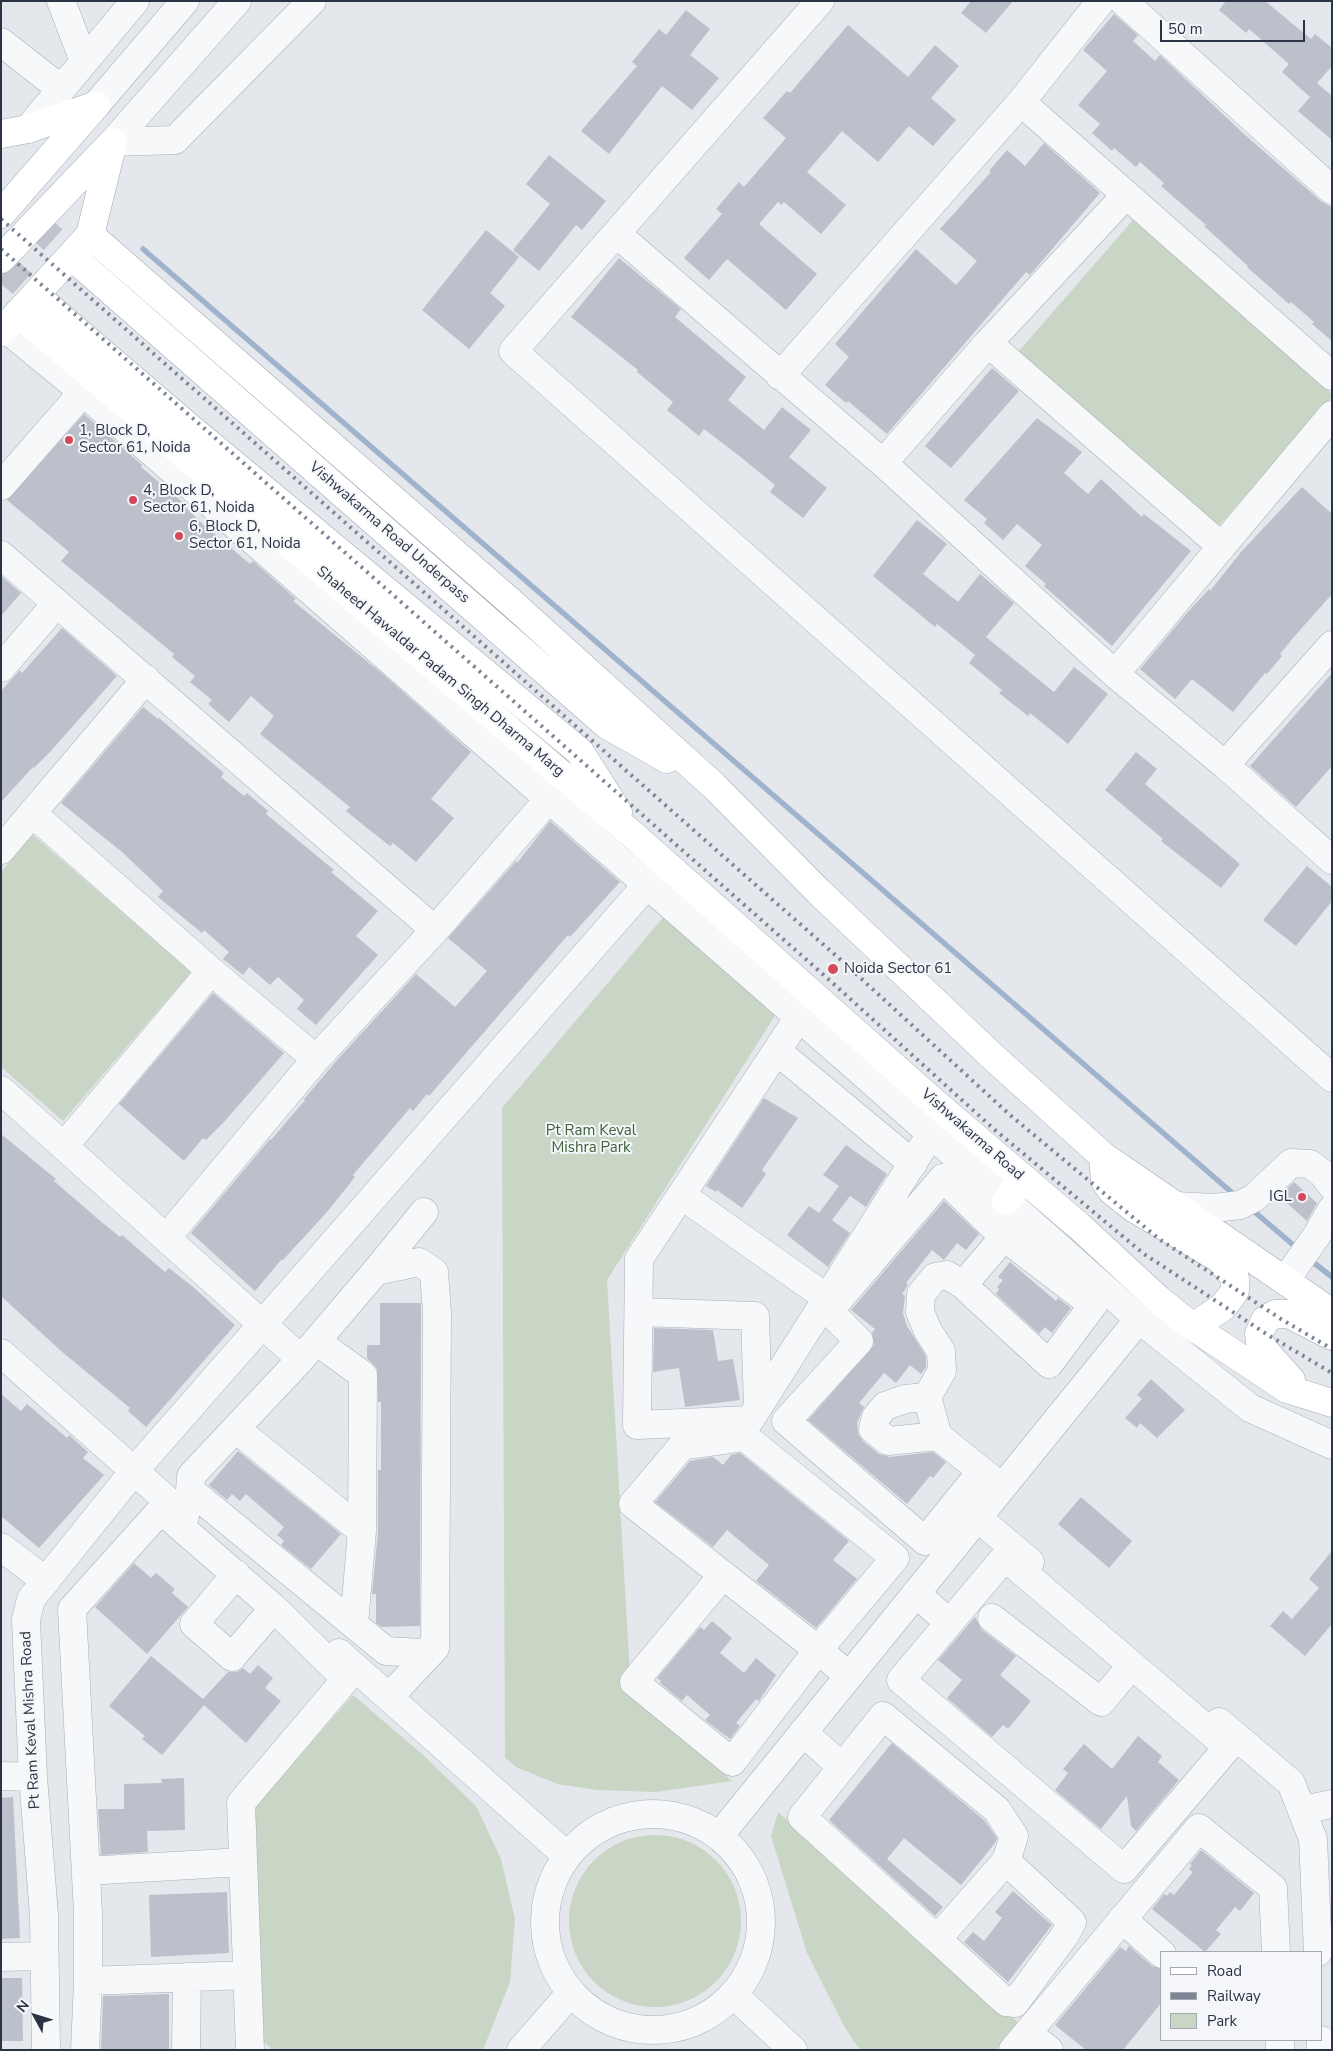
<!DOCTYPE html>
<html>
<head>
<meta charset="utf-8">
<style>
  body { margin:0 }
  #map { position:relative; width:1333px; height:2051px; overflow:hidden; background:#e4e7ec; font-family:"Nunito Sans",sans-serif }
  canvas { display:block }
  .frame { position:absolute; inset:0; border:2px solid #2b3445; pointer-events:none }
  .legend { position:absolute; left:1160px; top:1951px; width:162px; height:90px; box-sizing:border-box; background:#f4f6f9; border:1px solid #a4a8b1; margin:0; padding:6px 9px; list-style:none; font-size:15px; color:#2b3445 }
  .legend li { display:flex; align-items:center; gap:10px; height:25px }
  .legend b { width:25px; border:1px solid #a4a8b1 }
  .north { position:absolute; left:10px; top:1991px; width:50px; height:50px; -webkit-text-stroke:4px #f4f6f9; paint-order:stroke; rotate:309deg; font-size:14px; font-weight:700; line-height:20px; text-align:center; color:#2b3445 }
  .north::after { content:''; display:block; margin:auto; width:18px; height:22px; background:#2b3445; clip-path:polygon(50% 0,100% 100%,50% 72%,0 100%) }
  .scale { position:absolute; left:1160px; top:20px; width:145px; height:22px; box-sizing:border-box; border:2px solid #2b3445; border-top:0; padding-left:6px; font-size:15px; line-height:18px; white-space:nowrap; color:#2b3445; -webkit-text-stroke:4px #f4f6f9; paint-order:stroke }
</style>
</head>
<body>
<div id="map">
<canvas width="1333" height="2051"></canvas>
<div class="frame"></div>
<ul class="legend">
<li><b style="height:6px;background:#fff"></b>Road</li>
<li><b style="height:6px;background:#7d8696"></b>Railway</li>
<li><b style="height:14px;background:#c9d6c5"></b>Park</li>
</ul>
<div class="north">N</div>
<div class="scale">50 m</div>
</div>
<script>
const c = document.querySelector('canvas').getContext('2d');
c.lineJoin = 'round';
function fill(path, color) { c.fillStyle = color; c.fill(path, 'evenodd'); }
const poly = rows => new Path2D(rows.map(r => 'M' + r).join(''));
function stroke(path, color, width, dash) { c.strokeStyle = color; c.lineWidth = width; c.lineCap = dash ? 'butt' : 'round'; c.setLineDash(dash || []); c.stroke(path); }
function drawText(font, color, halo, rows, align = 'center') {
  c.font = font + ' "Nunito Sans",sans-serif'; c.lineWidth = 4; c.setLineDash([]); c.textBaseline = 'middle'; c.strokeStyle = halo; c.fillStyle = color; for (const [text, x, y, turn = 0] of rows) {
    c.save(); c.translate(x, y); c.rotate((+turn || 0) * Math.PI / 180); c.textAlign = isNaN(turn) ? turn : align; if (halo) c.strokeText(text, 0, 0); c.fillText(text, 0, 0); c.restore();
  }
}
const green = poly([
  [1133,220,1332,394,1332,397,1218,527,1018,352],
  [33,835,191,972,63,1121,1,1067,1,872],
  [666,914,778,1011,607,1280,631,1692,732,1781,656,1792,597,1790,557,1784,516,1767,505,1758,502,1108],
  [353,1695,423,1755,476,1806,501,1859,515,1919,510,1982,483,2050,273,2050,264,2042,252,1810],
  [778,1812,1019,2023,996,2050,860,2050,845,2028,807,1953,771,1836],
  '569 1921a86 86 0 1 1 172 0a86 86 0 1 1-172 0Z'
]);
const stream = poly([
  [143,249,1237,1197],
  [1250,1208,1298,1249],
  [1309,1259,1332,1277]
]);
const building = poly([
  [971,1,1013,1,986,33,961,13],
  [1226,1,1265,1,1311,39,1315,34,1332,48,1332,66,1317,83,1332,96,1332,140,1298,111,1310,97,1282,72,1289,64,1249,29,1246,33,1219,10],
  [686,10,710,29,690,55,719,78,692,110,662,86,609,154,581,131,637,66,632,62,659,29,666,35],
  [1114,14,1138,35,1133,41,1155,61,1160,55,1244,134,1322,202,1332,207,1332,341,1312,324,1314,322,1291,302,1289,304,1247,267,1248,266,1204,226,1206,225,1161,186,1164,183,1140,162,1136,167,1114,148,1112,151,1092,133,1100,124,1078,105,1107,71,1083,50],
  [848,25,908,77,935,45,959,66,931,98,956,120,933,146,909,126,878,162,842,131,807,172,846,205,821,234,784,202,781,205,778,202,759,224,817,274,786,310,727,259,709,280,684,258,722,214,716,209,739,182,744,187,786,138,763,118,787,91,790,93],
  [1044,143,1100,193,1030,275,1026,272,887,434,848,401,846,403,825,385,849,357,835,344,916,249,956,285,977,261,940,229,991,172,989,171,1007,150,1025,166],
  [549,155,606,201,582,230,576,225,539,271,513,250,550,204,526,184],
  [486,230,519,257,490,293,505,306,469,349,422,310],
  [619,258,681,309,675,317,746,377,728,400,764,430,782,407,811,430,789,457,827,488,803,518,770,492,775,485,738,455,704,429,699,436,667,410,673,402,637,372,638,370,571,317],
  [992,368,1019,391,951,468,925,446],
  [84,414,142,465,141,467,186,505,185,507,205,526,250,564,253,561,296,599,293,601,385,676,471,752,431,799,454,818,416,862,393,843,390,846,367,828,346,811,350,807,260,734,274,716,251,696,229,722,208,704,212,700,190,682,195,676,172,657,174,654,61,561,69,552,7,500],
  [1037,418,1082,452,1064,473,1088,494,1101,479,1142,517,1144,514,1191,551,1112,646,1044,586,1046,584,1025,566,1042,545,1017,524,1003,540,984,523,987,519,964,500],
  [1302,487,1332,514,1332,594,1293,638,1280,654,1282,656,1267,674,1265,673,1233,712,1192,679,1175,699,1140,669,1187,613,1209,589,1210,591,1241,552],
  [917,520,947,544,923,574,958,602,980,574,1014,603,986,637,1054,692,1074,667,1108,694,1068,744,1030,713,1028,716,999,693,1002,690,969,663,975,655,937,624,935,627,873,576],
  [1,576,21,593,1,616],
  [62,628,117,676,50,752,34,768,33,767,1,802,1,691,20,670,22,673],
  [1332,673,1332,766,1296,807,1250,766],
  [143,707,158,719,159,718,224,773,221,777,244,796,247,793,268,811,266,814,334,870,331,872,378,911,356,936,378,955,316,1025,297,1009,304,1000,278,977,270,985,249,967,243,975,223,959,229,952,204,930,202,933,158,897,163,891,122,852,61,803],
  [1136,752,1157,769,1145,784,1240,864,1221,888,1161,841,1163,839,1105,790],
  [550,821,620,882,570,937,568,935,429,1096,427,1094,413,1111,410,1108,353,1175,355,1177,327,1212,283,1260,282,1259,255,1291,191,1233,270,1139,271,1140,305,1100,304,1099,338,1059,416,974,455,1007,465,996,487,971,448,938,516,861,517,863],
  [1307,866,1332,887,1332,901,1296,946,1263,920],
  [213,993,284,1053,224,1122,206,1140,203,1138,184,1161,119,1104],
  [764,1098,798,1118,762,1170,766,1174,742,1208,717,1190,716,1192,706,1186],
  [1,1134,56,1179,54,1181,98,1219,120,1237,122,1235,165,1272,169,1268,193,1287,235,1325,146,1427,128,1411,130,1408,61,1351,1,1296],
  [846,1145,887,1174,866,1207,850,1196,832,1220,850,1233,828,1267,787,1235,809,1206,819,1213,839,1186,823,1175],
  [1294,1182,1317,1203,1307,1221,1279,1196],
  [944,1201,979,1234,966,1250,957,1243,944,1260,932,1250,906,1283,908,1285,902,1294,905,1296,903,1313,907,1326,926,1356,926,1367,921,1374,910,1365,896,1383,884,1373,859,1403,864,1407,857,1423,858,1434,863,1441,879,1454,890,1457,933,1452,946,1462,933,1478,930,1476,907,1504,808,1420,874,1345,872,1333,875,1329,851,1310],
  [1010,1262,1056,1301,1058,1298,1071,1308,1052,1333,1045,1327,1039,1334,996,1294,999,1289,997,1287,1003,1280,998,1277],
  [380,1303,421,1303,420,1626,381,1627,376,1623,376,1594,372,1594,378,1532,378,1470,381,1470,381,1402,378,1402,377,1368,367,1358,367,1345,380,1345],
  [654,1328,713,1330,718,1361,733,1359,740,1400,685,1407,679,1368,653,1372],
  [1151,1379,1185,1410,1157,1438,1140,1423,1137,1428,1125,1418,1142,1399,1137,1395],
  [1,1394,21,1411,27,1404,67,1438,69,1435,88,1452,83,1458,104,1475,39,1548,1,1516],
  [238,1451,341,1534,311,1569,281,1545,284,1541,277,1535,284,1527,246,1494,240,1501,232,1494,227,1500,209,1485],
  [740,1453,849,1541,833,1560,857,1579,816,1628,756,1581,769,1565,727,1530,713,1547,655,1502,690,1461,713,1457,723,1465,731,1455],
  [1081,1497,1132,1541,1109,1568,1058,1524],
  [1332,1551,1332,1624,1305,1656,1270,1626,1283,1611,1292,1619,1319,1588,1309,1579],
  [134,1563,151,1578,156,1573,175,1589,172,1593,188,1607,147,1654,95,1607],
  [975,1617,982,1630,1016,1656,1000,1675,1031,1701,1008,1729,1003,1725,992,1737,947,1698,962,1680,938,1660],
  [712,1621,732,1638,720,1653,744,1673,756,1658,776,1675,759,1701,756,1699,736,1723,740,1726,730,1739,705,1720,710,1715,687,1695,682,1701,660,1683,661,1681,657,1678,700,1627,704,1630],
  [151,1656,203,1699,228,1672,237,1672,243,1668,250,1674,258,1665,273,1678,265,1688,281,1701,246,1743,204,1705,162,1755,142,1739,145,1736,109,1706],
  [1138,1736,1162,1756,1158,1762,1179,1780,1136,1831,1131,1826,1127,1796,1101,1829,1055,1790,1068,1773,1063,1769,1084,1744,1112,1769],
  [892,1743,985,1821,997,1838,995,1843,961,1885,904,1838,887,1859,943,1907,935,1916,829,1820],
  [184,1778,185,1830,147,1831,148,1852,101,1855,98,1809,124,1809,124,1784,162,1783,161,1779],
  [13,1797,20,1938,1,1939,1,1798],
  [1201,1850,1254,1893,1240,1911,1235,1907,1216,1930,1221,1934,1205,1952,1152,1909,1164,1894,1167,1896,1170,1892,1174,1895,1193,1872,1189,1869,1192,1865,1190,1864],
  [1013,1891,1052,1925,1008,1982,964,1942,973,1932,984,1941,1002,1918,995,1912],
  [227,1892,229,1953,151,1957,149,1895],
  [1129,1946,1152,1966,1162,1969,1162,2002,1123,2050,1086,2050,1055,2025,1120,1947,1126,1951],
  [1,1978,22,1978,23,2041,1,2041],
  [169,1994,169,2050,101,2050,103,1996]
]);
const majorTunnel = poly([
  [1,193,77,261],
  [1,265,42,301]
]);
const minor = poly([
  [61,1,84,61],
  [820,1,513,351,1332,1078],
  [1123,1,1332,190],
  [1,42,52,82,65,84],
  [1021,102,1332,376],
  [96,105,185,1],
  [28,129,135,1],
  [113,142,175,140,312,1],
  [113,142,237,1],
  [618,235,883,463,1115,674,1225,765,1332,860],
  [5,328,83,392,858,1069,1139,1319,1250,1408,1332,1445],
  [988,343,1221,546],
  [780,376,1021,102,1101,1],
  [883,463,988,343,1126,195],
  [1,486,83,392],
  [1,555,435,930],
  [1,668,57,603],
  [1115,674,1332,415],
  [1225,765,1332,645],
  [32,813,211,971,316,1059],
  [1,850,146,679],
  [799,1017,639,1259,637,1425,750,1420,931,1134],
  [777,1051,913,1164],
  [1,1090,301,1359],
  [64,1146,211,971],
  [681,1195,827,1298],
  [1176,1206,1214,1208,1240,1205,1254,1198,1291,1163,1310,1164,1322,1173,1332,1186],
  [167,1237,316,1059,435,930,549,799],
  [376,1271,424,1212],
  [1285,1281,1317,1235,1332,1209],
  [963,1285,1049,1364,1093,1305,1004,1237,943,1178,829,1311,859,1341,786,1421,925,1541,981,1472],
  [639,1312,755,1316,758,1407],
  [316,1341,363,1375,362,1531,354,1624],
  [1,1353,185,1516],
  [927,1397,905,1399,885,1406,876,1417,873,1429,888,1441,938,1436,995,1482],
  [236,1429,362,1531],
  [938,1436,927,1397,942,1371,941,1351,928,1331,920,1312,921,1294,935,1277,947,1275,963,1285,1004,1237,1017,1224],
  [978,1518,1030,1562],
  [1,1547,46,1581],
  [1005,1557,1228,1747,1124,1869,901,1680,1005,1557],
  [236,1574,194,1624,232,1657,274,1608],
  [723,1575,634,1682,732,1762,818,1650,895,1558,745,1437,682,1446,633,1504,723,1575,818,1650,848,1675],
  [916,1593,949,1623],
  [992,1618,1101,1702,1132,1665],
  [339,1653,566,1855],
  [389,1697,435,1648,437,1312,434,1272,419,1262,376,1271,301,1359,191,1476,190,1490,386,1651,422,1653,435,1648],
  [883,1716,997,1810,1014,1836,1006,1861,937,1939,802,1817,883,1716],
  [1219,1722,1291,1783,1313,1839,1318,1952],
  [803,1732,842,1767],
  [1,1776,33,1777],
  [1302,1810,1332,1804],
  '545 1922a108 108 0 1 1 216 0a108 108 0 1 1-216 0Z',
  [719,1836,1139,1319],
  [86,1871,243,1862],
  [1122,1919,1162,1954],
  [937,1939,1006,2002,1015,2003,1065,1935,1072,1922,1006,1861],
  [1,1957,44,1956],
  [88,1981,247,1975],
  [734,1995,793,2050],
  [1027,2033,1049,2050],
  [1280,2040,1280,2050],
  [1321,2040,1321,2050],
  [46,2050,44,1915,33,1777,26,1620,31,1599,134,1471,659,871],
  [85,2050,88,1981,88,1913,72,1609,161,1510,274,1608,346,1679,241,1803,250,2050],
  [186,2050,187,1977],
  [521,2050,569,1995],
  [1013,2050,1199,1828,1273,1888,1276,1952]
]);
const major = poly([
  [1,134,28,129,94,106],
  [1,214,96,105],
  [90,235,513,604,714,786,819,892,993,1057,1103,1156,1332,1313],
  [1,259,112,143],
  [77,261,607,725,667,759],
  [42,301,190,428,580,752,618,812],
  [18,313,634,836,935,1103,1079,1226,1158,1299,1189,1324,1287,1389,1332,1403],
  [1,332,90,235,113,142],
  [1103,1156,1105,1181,1112,1191,1135,1209,1220,1259,1235,1278,1235,1291,1223,1307,1199,1323,1189,1324],
  [1006,1201,1023,1178],
  [1291,1380,1265,1351,1260,1342,1259,1334,1265,1320,1275,1314,1289,1314,1332,1336]
]);
const rail = poly([
  [1,219,842,961,1010,1115,1159,1239,1281,1319,1332,1349],
  [1,249,826,977,995,1130,1144,1254,1268,1335,1332,1373]
]);
const markers = [
  [69,440,5,"#d1495b"],
  [133,500,5,"#d1495b"],
  [179,536,5,"#d1495b"],
  [833,969,6,"#d1495b"],
  [1302,1197,5,"#d1495b"]
];
const poiNames = [
  ["1, Block D,",79,431],
  ["Sector 61, Noida",79,448],
  ["4, Block D,",143,491],
  ["Sector 61, Noida",143,508],
  ["6, Block D,",189,527],
  ["Sector 61, Noida",189,544],
  ["Noida Sector 61",844,969],
  ["IGL",1292,1197,"right"]
];
const streetNames = [
  ["Vishwakarma Road Underpass",389,533,41],
  ["Shaheed Hawaldar Padam Singh Dharma Marg",440,672,40],
  ["Vishwakarma Road",972,1135,41],
  ["Pt Ram Keval Mishra Road",31,1720,-93]
];
const parkNames = [
  ["Pt Ram Keval",591,1131],
  ["Mishra Park",591,1148]
];
fill(green, '#c9d6c5');
stroke(stream, '#9fb4cc', 5.5);
fill(building, '#bbc0ca');
stroke(majorTunnel, '#bfc3cb', 28, [28, 14]);
stroke(minor, '#a9aeb7', 29);
stroke(major, '#a3abb8', 29);
stroke(minor, '#f7f8fa', 28);
stroke(major, '#fff', 28);
stroke(rail, '#7d8696', 4, [2.5, 5]);
for (const [x, y, r, color] of markers) { const dot = new Path2D(); dot.arc(x, y, r, 0, 2 * Math.PI); c.fillStyle = color; c.fill(dot); stroke(dot, '#f4f6f9', 2); }
drawText('15px', '#2b3445', '#f4f6f9', poiNames, 'left');
drawText('15px', '#2b3445', '#f4f6f9', streetNames);
drawText('15px', '#3f6138', '#f4f6f9', parkNames);
</script>
</body>
</html>
